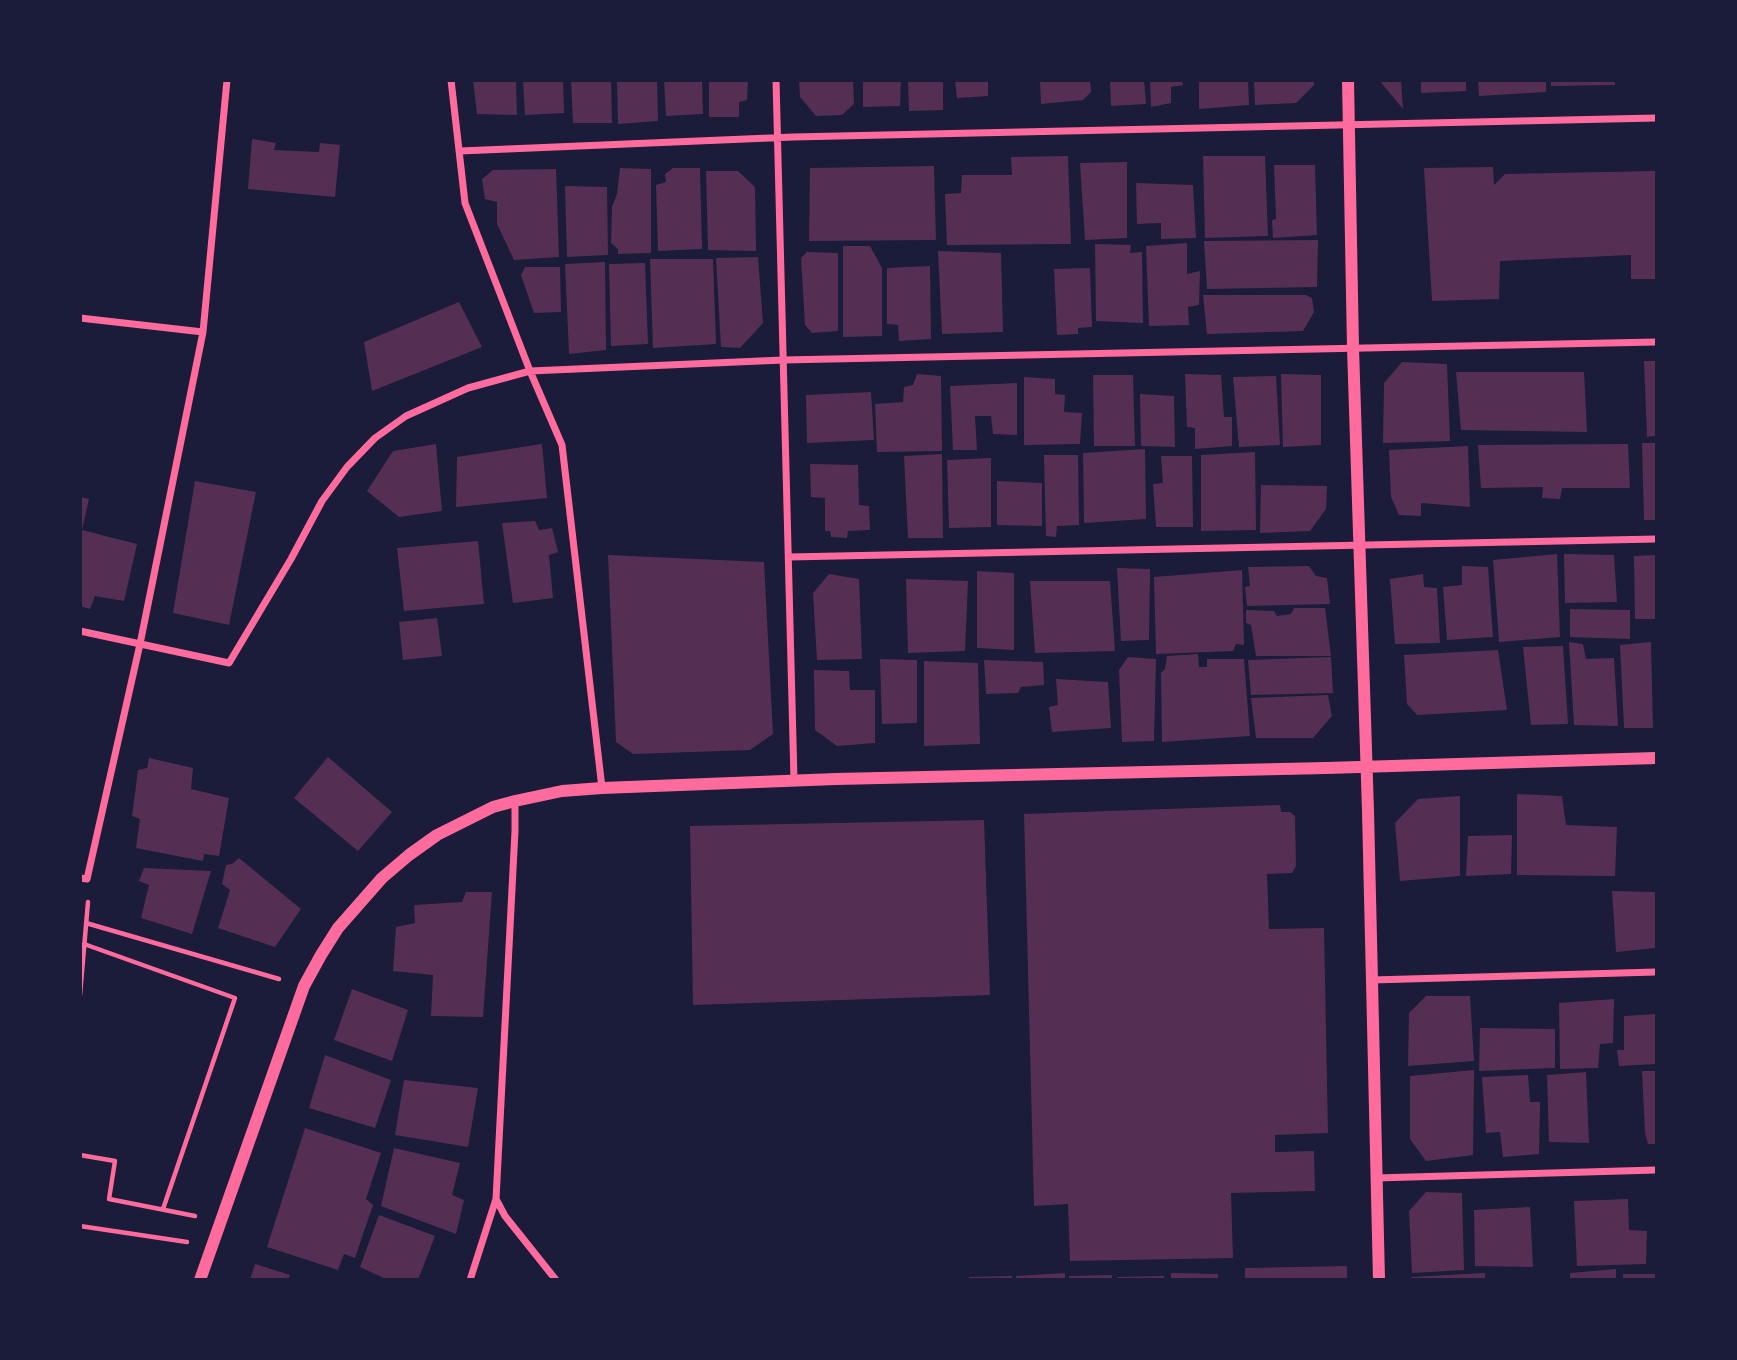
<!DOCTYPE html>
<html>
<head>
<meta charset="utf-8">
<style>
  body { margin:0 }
  #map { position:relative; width:1737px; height:1360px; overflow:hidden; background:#1b1b3a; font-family:"Exo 2",sans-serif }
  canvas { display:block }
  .frame { position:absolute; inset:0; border:82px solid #1b1b3a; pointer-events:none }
</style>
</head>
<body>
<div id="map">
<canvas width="1737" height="1360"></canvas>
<div class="frame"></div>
</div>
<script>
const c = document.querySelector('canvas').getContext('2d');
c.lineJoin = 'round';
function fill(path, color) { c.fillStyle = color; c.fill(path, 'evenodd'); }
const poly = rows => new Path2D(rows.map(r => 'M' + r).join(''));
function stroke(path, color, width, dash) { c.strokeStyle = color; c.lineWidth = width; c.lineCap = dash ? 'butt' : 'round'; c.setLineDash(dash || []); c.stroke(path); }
const building = poly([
  [473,80,516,80,517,115,477,114],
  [523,80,563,80,564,113,525,115],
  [571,80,611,80,612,123,573,123],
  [617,80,657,80,658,121,618,124],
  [664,80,702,80,703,114,666,116],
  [709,80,748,80,747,100,739,102,739,117,709,117],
  [799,80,853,80,854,104,842,115,816,116,800,97],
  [863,80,901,80,900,106,863,107],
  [908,80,943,80,943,110,909,111],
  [955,80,988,80,988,96,957,98],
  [1040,80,1090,80,1091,92,1083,100,1041,104],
  [1110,80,1144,80,1146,104,1111,106],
  [1150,80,1182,80,1183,85,1171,87,1171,103,1151,107],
  [1199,80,1248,80,1249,105,1199,109],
  [1254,80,1314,80,1314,85,1296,103,1255,105],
  [1379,80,1401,80,1403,109],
  [1421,80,1466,80,1466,91,1421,93],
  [1478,80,1546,80,1546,92,1479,96],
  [1551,80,1615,80,1615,85,1551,86],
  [252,139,276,143,274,150,319,152,320,143,340,145,335,197,248,189],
  [1068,156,1071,244,947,245,945,194,961,193,962,175,1012,175,1011,157],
  [1203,156,1265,156,1268,236,1205,238],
  [1127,162,1127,238,1085,240,1080,163],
  [1274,165,1315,165,1317,235,1273,238,1272,220,1276,219],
  [934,166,936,240,809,241,810,168],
  [1493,167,1494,185,1505,174,1656,171,1656,279,1631,279,1631,255,1500,261,1499,299,1432,301,1424,168],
  [620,168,651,169,651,253,618,254,618,249,611,243,612,207,617,194],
  [673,168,700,168,702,249,658,251,656,185,666,182,665,174],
  [556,169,559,257,514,260,497,224,497,202,485,199,482,179,493,170],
  [706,171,738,171,755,187,756,251,708,250],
  [1136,183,1193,185,1196,238,1161,239,1161,223,1137,224],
  [565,186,607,187,608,255,567,257],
  [1318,240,1317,287,1207,289,1204,241],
  [1187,243,1187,274,1200,271,1199,305,1188,307,1189,325,1149,326,1146,246],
  [1095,244,1131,245,1130,253,1142,252,1143,323,1096,321],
  [843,246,870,246,882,268,882,336,843,337],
  [938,251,1001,253,1003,332,942,334],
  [807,252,838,253,838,331,812,333,805,325,801,258],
  [758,257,763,323,740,348,721,347,716,258],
  [650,259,713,259,716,344,653,348],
  [605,262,606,350,569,354,565,264],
  [645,263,648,344,611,346,609,264],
  [930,266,931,339,899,341,898,325,887,324,887,268],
  [525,267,560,267,561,312,534,313,521,275],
  [1090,268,1092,327,1078,328,1078,334,1057,335,1054,269],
  [1203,295,1306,295,1312,298,1314,312,1303,331,1207,334],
  [459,302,482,347,372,391,364,342],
  [1644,361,1656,361,1656,436,1647,437],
  [1402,362,1447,364,1450,441,1383,443,1384,383],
  [1456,372,1584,372,1587,432,1461,430],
  [917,374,941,376,942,451,877,452,875,404,903,402,904,387,913,385],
  [1185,374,1221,375,1224,417,1232,417,1232,446,1195,449,1195,428,1187,427],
  [1281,374,1321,375,1321,445,1283,447],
  [1093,375,1133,375,1135,446,1094,446],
  [1276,376,1280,445,1239,447,1233,377],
  [1024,377,1055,379,1055,394,1065,395,1064,412,1082,413,1080,444,1024,445],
  [1017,383,1017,435,993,434,991,416,975,416,977,450,953,450,950,386],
  [871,392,874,440,807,443,806,395],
  [1140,394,1174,396,1175,447,1141,446],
  [1642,443,1656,443,1656,520,1644,520],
  [436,444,442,511,399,517,367,491,393,451],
  [542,444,547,498,456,507,457,457],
  [1628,444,1630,488,1562,488,1560,499,1542,498,1543,487,1481,488,1478,445],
  [1468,446,1470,507,1421,503,1421,516,1399,515,1391,497,1389,450],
  [1145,449,1146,519,1084,523,1083,453],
  [1255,452,1256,530,1201,531,1201,455],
  [942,454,943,538,908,538,904,456],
  [1044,455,1078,455,1079,525,1057,526,1056,537,1046,536],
  [1161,456,1192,456,1193,527,1156,527,1153,484,1163,483],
  [991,458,991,527,949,528,947,460],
  [810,464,858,465,859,505,869,506,870,530,848,531,847,538,831,537,830,531,825,531,825,498,811,497],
  [195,481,256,492,229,625,173,613],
  [997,481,1042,483,1042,526,997,525],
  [1261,485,1327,486,1326,509,1310,531,1260,533],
  [80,497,89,499,82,530,137,544,124,601,95,596,90,609,80,606],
  [535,521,539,530,552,528,558,552,549,555,553,598,513,603,502,523],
  [478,541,484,604,404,611,397,548],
  [1557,554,1560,637,1499,642,1493,560],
  [1564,554,1614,555,1617,602,1565,603],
  [608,555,764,562,773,734,750,750,633,754,616,742],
  [1656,555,1656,619,1635,619,1634,556],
  [1309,566,1316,576,1327,578,1330,604,1247,606,1245,587,1250,586,1248,567],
  [1462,566,1488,567,1493,637,1447,640,1443,587,1462,585],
  [1117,568,1150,569,1149,640,1121,641],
  [1242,570,1244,645,1236,644,1233,651,1156,654,1154,577],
  [977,571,1014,573,1014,650,977,648],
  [829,574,859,579,862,659,817,660,813,593],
  [1423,574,1424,587,1437,588,1440,643,1395,644,1390,579],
  [906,579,968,581,965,651,908,653],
  [1030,581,1110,581,1115,651,1035,653],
  [1294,608,1325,608,1331,656,1256,656,1251,625,1246,623,1246,610,1274,611,1277,616,1291,614],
  [1570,609,1630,610,1630,639,1570,637],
  [437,618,442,656,403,660,399,622],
  [1569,642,1583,644,1586,659,1614,658,1618,726,1574,725],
  [1651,642,1653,728,1624,728,1620,645],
  [1563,646,1568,724,1531,725,1523,647],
  [1498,650,1507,710,1417,715,1407,704,1404,655],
  [1198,654,1199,667,1207,667,1207,659,1244,659,1250,736,1162,742,1161,673,1165,669,1167,656],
  [1128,657,1156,659,1154,741,1122,742,1119,670],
  [1331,657,1333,693,1251,695,1248,660],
  [880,659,917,660,917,723,882,724],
  [984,660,1043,662,1044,685,1021,687,1018,693,986,694],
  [924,661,978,663,980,744,924,746],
  [814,670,849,671,850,690,875,690,875,743,837,746,815,730],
  [1056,679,1108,682,1111,728,1052,732,1049,707,1058,705],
  [1328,695,1332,716,1313,738,1256,738,1251,698],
  [328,757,392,812,358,851,294,798],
  [149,758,193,768,191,789,229,798,219,856,204,854,203,861,136,848,140,819,132,816,138,770,147,768],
  [1517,794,1562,796,1566,825,1617,827,1615,876,1517,875],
  [1460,796,1460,876,1400,881,1395,823,1418,799],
  [1280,805,1281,812,1290,812,1295,816,1296,866,1292,873,1267,874,1269,929,1324,928,1328,1133,1275,1135,1275,1152,1314,1151,1315,1191,1231,1193,1233,1258,1070,1261,1068,1204,1034,1206,1024,814],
  [984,820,990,995,693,1005,690,826],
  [1512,835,1511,874,1466,876,1468,836],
  [239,858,301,909,275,947,218,928,230,890,222,884,226,865,232,864],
  [144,868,211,871,192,934,141,918,149,885,139,881],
  [1612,891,1656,892,1656,948,1616,952],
  [466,892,492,892,483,1017,431,1016,433,975,393,971,396,927,415,923,414,905,462,902],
  [352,989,408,1010,392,1061,334,1040],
  [1426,996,1470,996,1474,1061,1408,1066,1409,1013],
  [1614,999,1613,1043,1600,1044,1598,1068,1560,1069,1559,1003],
  [1656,1014,1656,1064,1619,1066,1617,1050,1624,1050,1624,1016],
  [1480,1028,1555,1029,1555,1068,1479,1071],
  [325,1055,391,1080,375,1128,309,1108],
  [1474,1070,1473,1155,1426,1161,1410,1139,1410,1076],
  [1642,1071,1656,1071,1656,1144,1648,1144,1645,1133],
  [1586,1072,1589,1143,1549,1142,1547,1075],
  [1528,1075,1530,1102,1540,1102,1539,1154,1503,1157,1500,1132,1486,1133,1482,1077],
  [404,1080,478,1088,468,1147,395,1135],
  [305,1128,381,1153,366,1199,373,1205,355,1258,344,1254,338,1270,267,1247],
  [394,1148,460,1163,452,1195,464,1200,456,1234,381,1206],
  [1426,1192,1462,1193,1464,1270,1412,1273,1409,1211],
  [1628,1199,1629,1230,1647,1231,1646,1264,1577,1266,1574,1201],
  [1530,1207,1533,1267,1475,1266,1474,1210],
  [379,1215,435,1236,418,1280,388,1280,360,1267],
  [255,1264,290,1275,288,1280,250,1280],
  [1347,1266,1347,1280,1245,1280,1245,1268],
  [1616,1269,1616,1280,1570,1280,1570,1273],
  [1065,1273,1065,1280,1016,1280,1016,1276],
  [1171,1273,1218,1274,1218,1280,1171,1280],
  [1485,1273,1485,1280,1411,1280,1411,1277],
  [1623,1274,1655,1274,1655,1280,1623,1280],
  [1112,1275,1112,1280,1069,1280,1069,1276],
  [1012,1276,1012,1280,969,1280,969,1277],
  [1164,1276,1164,1280,1117,1280,1117,1277]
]);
const path = poly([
  [86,923,279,979],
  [84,944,235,998,163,1209],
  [80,995,88,902],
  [80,1155,115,1161,109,1199,195,1216],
  [80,1226,187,1242]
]);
const minor = poly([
  [451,80,465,203,530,371,562,445,602,788],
  [776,80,794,780],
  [460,151,793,137,1656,118],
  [80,318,203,332],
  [789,557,1656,539],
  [80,631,229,663,291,559,322,501,347,467,375,438,406,416,468,388,530,371,783,360,1656,342],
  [515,801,515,831,496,1199,505,1216,556,1280],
  [80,878,87,879,140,644,203,332,227,80],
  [1372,980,1656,972],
  [1376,1178,1656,1170],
  [470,1280,496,1199]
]);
const tertiary = poly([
  [1348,80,1353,348,1368,811,1379,1280],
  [200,1280,304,986,321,955,338,928,382,878,409,855,437,835,493,807,515,801,562,791,602,788,836,779,1326,768,1656,758]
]);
fill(building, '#542f53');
stroke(path, '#ff6b9d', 4.5);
stroke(minor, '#ff6b9d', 7);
stroke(tertiary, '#ff6b9d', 12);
</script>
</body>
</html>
